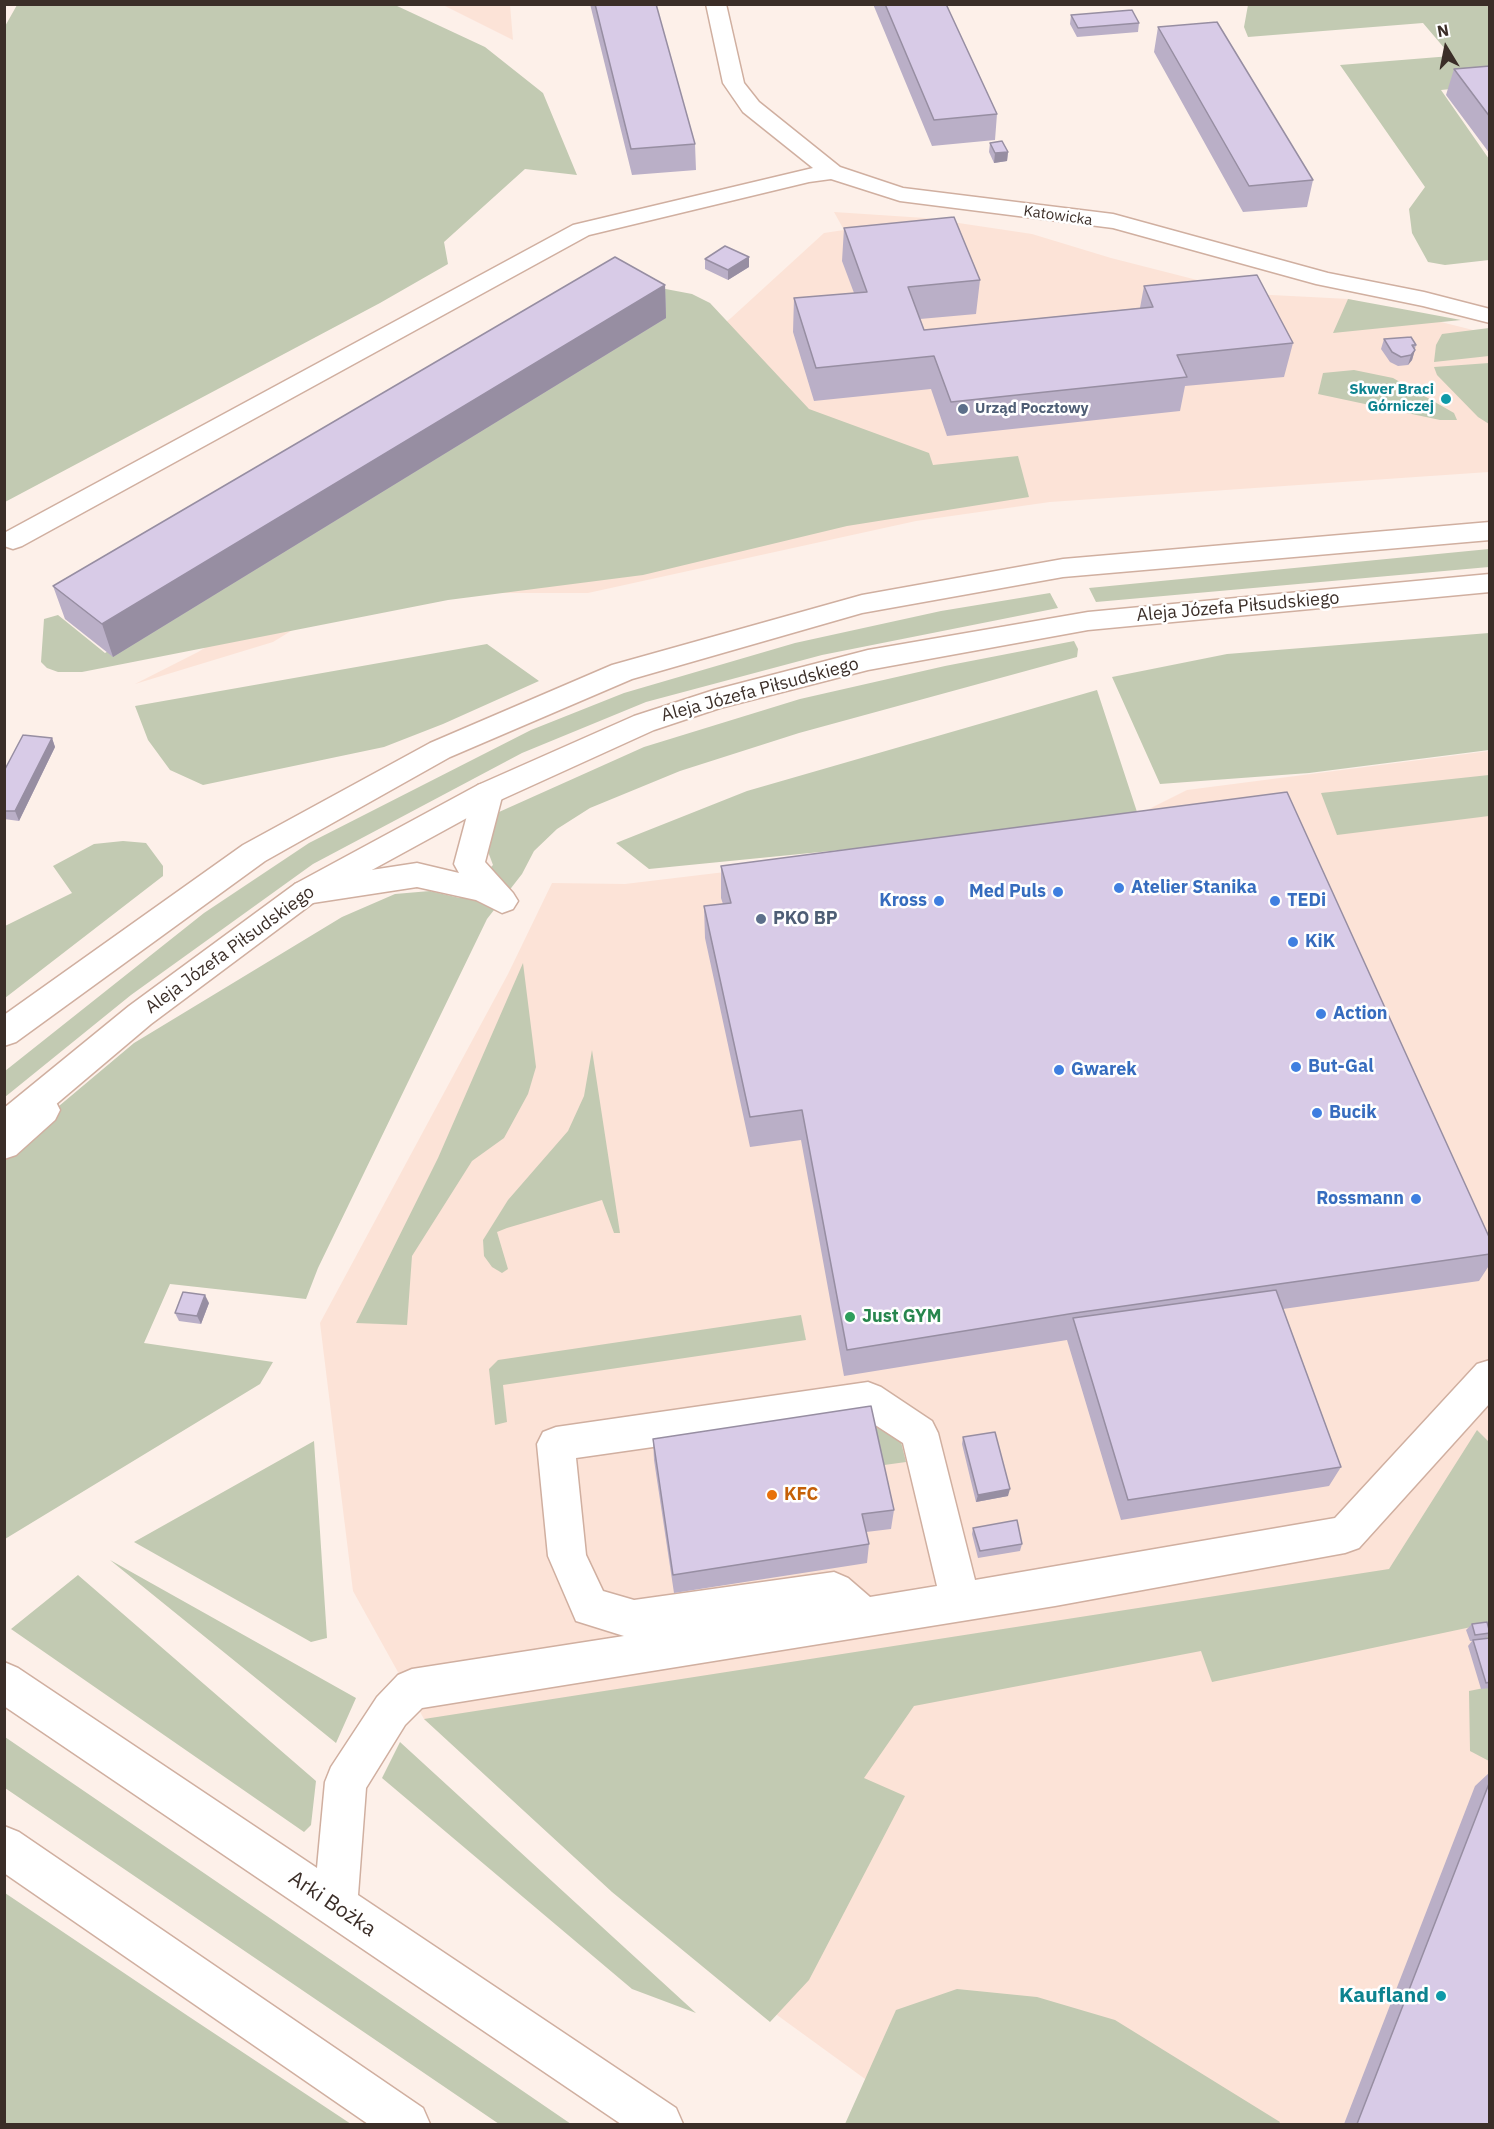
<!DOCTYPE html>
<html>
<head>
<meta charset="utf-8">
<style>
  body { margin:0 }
  #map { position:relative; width:1494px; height:2129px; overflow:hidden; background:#fdf0e9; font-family:"IBM Plex Sans",sans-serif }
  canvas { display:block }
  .frame { position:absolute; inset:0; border:6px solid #3b2e28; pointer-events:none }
  .north { position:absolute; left:1416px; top:18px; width:60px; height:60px; -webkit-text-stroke:4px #fff; paint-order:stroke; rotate:350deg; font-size:16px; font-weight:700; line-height:24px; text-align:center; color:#3b2e28 }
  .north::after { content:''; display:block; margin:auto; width:21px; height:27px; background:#3b2e28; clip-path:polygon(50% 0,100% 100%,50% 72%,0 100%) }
</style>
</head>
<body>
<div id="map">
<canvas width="1494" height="2129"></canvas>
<div class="frame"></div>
<div class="north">N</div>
</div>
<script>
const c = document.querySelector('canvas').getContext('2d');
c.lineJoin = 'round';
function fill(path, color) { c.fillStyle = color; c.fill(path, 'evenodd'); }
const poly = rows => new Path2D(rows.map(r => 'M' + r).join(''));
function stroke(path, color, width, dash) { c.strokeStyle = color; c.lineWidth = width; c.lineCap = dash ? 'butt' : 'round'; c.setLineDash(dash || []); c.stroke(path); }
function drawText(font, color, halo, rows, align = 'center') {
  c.font = font + ' "IBM Plex Sans",sans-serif'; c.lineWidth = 5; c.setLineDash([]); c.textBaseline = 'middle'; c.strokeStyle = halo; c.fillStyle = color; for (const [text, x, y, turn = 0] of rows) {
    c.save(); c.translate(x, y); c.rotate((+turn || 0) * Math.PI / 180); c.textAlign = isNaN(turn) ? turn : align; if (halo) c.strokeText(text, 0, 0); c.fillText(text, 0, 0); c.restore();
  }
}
const built = poly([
  [442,5,510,5,513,40,445,6],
  [834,212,925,218,1032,234,1111,258,1252,294,1349,299,1489,334,1489,472,1050,502,916,521,588,593,452,593,309,620,273,642,135,684,198,652,668,368,731,318,824,233,844,230],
  [1489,751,1489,2124,927,2124,755,1999,424,1719,353,1591,320,1323,508,974,552,883,625,884,1117,825,1187,790]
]);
const green = poly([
  [17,5,395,5,485,47,543,93,577,175,525,169,444,242,448,264,380,303,5,502,4,28],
  [1248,5,1489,5,1489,85,1441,90,1489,159,1489,260,1445,265,1428,262,1412,233,1409,209,1425,187,1340,65,1451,56,1423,23,1248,37,1244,27],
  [613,279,692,294,710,303,809,409,929,453,933,465,1018,456,1029,497,847,526,643,575,448,600,82,672,58,672,47,668,41,662,44,619,58,615,105,653,665,306],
  [1348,299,1413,311,1461,320,1333,333],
  [1489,328,1489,356,1434,362,1436,345,1442,334],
  [1489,363,1490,363,1489,424,1478,417,1437,375,1434,367],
  [1354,370,1393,378,1454,413,1457,420,1440,420,1318,394,1323,373],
  [1489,549,1489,567,1096,602,1089,588],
  [1050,593,1058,608,822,655,646,702,522,753,313,864,131,995,5,1097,5,1071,204,913,309,843,531,730,624,693,795,643,941,611],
  [1489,633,1489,750,1309,773,1160,784,1112,677,1227,654],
  [1074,641,1078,649,1077,657,799,733,680,771,590,808,557,829,534,851,522,874,487,919,318,1268,306,1299,170,1284,144,1343,273,1362,260,1384,5,1539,4,1154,9,1148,134,1043,342,917,395,894,430,891,460,898,493,865,487,849,489,830,499,812,644,747,800,699,945,666],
  [487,644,539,681,443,724,384,747,203,785,170,770,148,740,135,706],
  [1097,690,1138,815,1123,822,649,869,616,843,747,791],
  [1489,775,1489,816,1337,835,1321,793],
  [123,841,146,843,163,866,163,876,5,998,5,926,72,893,53,866,94,844],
  [523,963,536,1067,528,1094,504,1138,472,1161,412,1256,407,1325,356,1323,438,1158],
  [592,1050,620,1233,614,1233,602,1200,507,1228,497,1232,508,1269,502,1273,492,1267,484,1256,483,1240,508,1200,568,1131,584,1096],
  [801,1315,806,1340,503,1385,507,1422,495,1425,489,1369,498,1360],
  [872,1423,891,1433,901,1442,906,1462,877,1466],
  [1477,1430,1489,1442,1489,1664,1476,1626,1212,1682,1201,1651,914,1706,864,1778,905,1796,809,1980,770,2022,612,1892,424,1719,1389,1569],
  [314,1441,327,1638,311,1642,134,1542],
  [110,1560,356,1698,336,1743],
  [78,1575,316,1781,311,1825,304,1832,11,1629],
  [1489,1687,1489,1761,1470,1751,1469,1691],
  [5,1737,571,2124,499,2124,5,1788],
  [400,1742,696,2013,632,1989,382,1778],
  [5,1893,188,2016,351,2124,5,2124],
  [957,1989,1037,1997,1115,2020,1280,2122,1279,2124,845,2124,896,2010]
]);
const minor = poly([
  [706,4,726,4,744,83,759,102,840,167,903,188,1113,214,1328,273,1424,292,1490,309,1490,323,1423,306,1316,284,1113,228,900,201,831,179,809,182,589,235,22,546,13,549,4,546,4,533,573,225,813,168,743,112,723,83,706,4],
  [488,782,498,785,503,793,485,862,513,893,518,901,513,909,502,913,476,900,417,887,306,904,295,900,291,892,295,884,306,880,417,863,459,873,454,864,473,793,478,785,488,782],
  [43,1096,55,1100,60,1110,55,1120,16,1155,4,1159,4,1124,31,1100,43,1096],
  [1490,1360,1490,1403,1359,1548,1345,1553,1055,1606,422,1708,405,1725,366,1788,358,1895,676,2108,683,2124,621,2124,4,1706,4,1662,18,1668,317,1868,325,1782,331,1767,377,1697,398,1675,412,1669,624,1636,576,1621,548,1556,537,1444,543,1432,556,1427,868,1382,881,1387,932,1421,938,1433,975,1580,1335,1518,1477,1364,1490,1360],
  [863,1417,903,1443,937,1586,870,1597,848,1578,834,1572,634,1600,603,1591,586,1555,576,1458,863,1417],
  [4,1826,19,1832,423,2108,430,2124,368,2124,4,1873,4,1826]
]);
const major = poly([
  [1490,522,1490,540,1063,577,862,613,632,679,450,757,265,861,16,1042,4,1046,4,1015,243,845,430,743,612,665,862,595,1063,559,1490,522],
  [1490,574,1490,592,1088,630,868,670,720,708,654,730,498,801,317,900,151,1024,16,1138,4,1142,4,1108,129,1006,295,884,478,785,634,716,714,690,868,650,1088,612,1490,574]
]);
const wall = poly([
  [590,4,656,4,695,144,696,170,632,175],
  [873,4,946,4,997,114,995,140,932,146],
  [1071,15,1139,23,1138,32,1077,37,1070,24],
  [1158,27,1313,180,1307,207,1243,212,1154,52],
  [1490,66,1490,154,1446,95,1454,69],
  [990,143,1008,152,1007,161,994,163,989,152],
  [844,228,980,280,976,314,920,319,924,330,1140,308,1144,286,1293,343,1284,377,1185,386,1180,411,947,436,931,389,814,401,793,332,794,298,854,293,842,261],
  [705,259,749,267,728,280,705,269],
  [665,285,666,318,113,657,65,619,53,586],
  [1384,339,1416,345,1412,360,1408,365,1398,366,1390,362,1381,349],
  [52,738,55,747,19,821,4,819,4,771],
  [721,866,1490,1239,1490,1264,1479,1281,1283,1309,1341,1467,1329,1486,1121,1520,1067,1340,844,1376,801,1140,750,1147,705,938,704,906,723,904,721,898],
  [209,1303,201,1324,179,1321,175,1313],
  [963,1437,1008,1496,976,1502,962,1444],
  [653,1439,894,1510,891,1529,866,1532,869,1544,867,1563,674,1593,654,1460],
  [973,1528,1022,1544,1020,1551,978,1558,972,1534],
  [1472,1624,1490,1631,1490,1634,1486,1638,1490,1638,1490,1688,1481,1689,1468,1646,1472,1641,1470,1641,1466,1630],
  [1490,1772,1490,2124,1344,2124,1475,1786]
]);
const shadedWall = poly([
  [1008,152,1007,161,994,163,995,153],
  [749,257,749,267,728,280,728,270],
  [665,285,666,318,113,657,102,624],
  [1415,350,1412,360,1408,365,1411,355],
  [52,738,55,747,19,821,15,811],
  [205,1295,209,1303,201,1324,197,1316],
  [1010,1489,1008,1496,976,1502,978,1495]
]);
const building = poly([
  [595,4,656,4,695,144,631,149,595,4],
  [885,4,946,4,997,114,934,120,885,4],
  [1132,10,1139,23,1078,28,1071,15,1132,10],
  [1217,22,1313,180,1249,186,1158,27,1217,22],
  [1490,66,1490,117,1454,69,1490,66],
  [1002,141,1008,152,995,153,990,143,1002,141],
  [954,217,980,280,908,287,924,330,1153,307,1144,286,1257,275,1293,343,1177,355,1187,377,951,402,934,356,816,368,794,298,867,292,844,228,954,217],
  [725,246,749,257,728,270,705,259,725,246],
  [615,257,665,285,102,624,53,586,615,257],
  [1411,337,1416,345,1412,345,1415,350,1411,355,1401,357,1392,352,1384,339,1411,337],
  [23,735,52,738,15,811,4,811,4,771,23,735],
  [1287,792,1490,1239,1490,1254,1075,1313,847,1350,802,1110,750,1117,704,906,731,903,721,866,1287,792],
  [1276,1290,1341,1467,1128,1500,1073,1318,1276,1290],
  [183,1292,205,1295,197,1316,175,1313,183,1292],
  [871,1406,894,1510,862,1514,869,1544,673,1575,653,1439,871,1406],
  [995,1432,1010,1489,978,1495,963,1437,995,1432],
  [1017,1520,1022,1544,980,1551,973,1528,1017,1520],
  [1487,1622,1490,1633,1475,1635,1472,1624,1487,1622],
  [1490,1638,1490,1682,1486,1683,1473,1640,1490,1638],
  [1490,1781,1490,2124,1357,2124,1490,1781]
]);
const markers = [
  [1446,399,6,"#0f9aa8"],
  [963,409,6,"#5c6f8a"],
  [1119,888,6,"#3f7fe0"],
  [1058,892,6,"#3f7fe0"],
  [939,901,6,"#3f7fe0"],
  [1275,901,6,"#3f7fe0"],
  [761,919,6,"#5c6f8a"],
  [1293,942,6,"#3f7fe0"],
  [1321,1014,6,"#3f7fe0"],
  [1296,1067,6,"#3f7fe0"],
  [1059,1070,6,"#3f7fe0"],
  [1317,1113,6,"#3f7fe0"],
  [1416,1199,6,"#3f7fe0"],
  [850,1317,6,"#2e9e5b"],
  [772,1495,6,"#e8710a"],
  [1441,1996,6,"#0f9aa8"]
];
const farStreetnames = [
  ["Katowicka",1058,216,8]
];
const farCulturenames = [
  ["Skwer Braci",1434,390],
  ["Górniczej",1434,407]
];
const farServicenames = [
  ["Urząd Pocztowy",975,409]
];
const streetNames = [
  ["Aleja Józefa Piłsudskiego",1238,607,-5],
  ["Aleja Józefa Piłsudskiego",760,690,-15],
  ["Aleja Józefa Piłsudskiego",230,950,-36]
];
const shopNames = [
  ["Atelier Stanika",1131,888],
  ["Med Puls",1046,892,"right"],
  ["Kross",927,901,"right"],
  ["TEDi",1287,901],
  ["KiK",1305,942],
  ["Action",1333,1014],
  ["But-Gal",1308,1067],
  ["Gwarek",1071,1070],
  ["Bucik",1329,1113],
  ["Rossmann",1404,1199,"right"]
];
const serviceNames = [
  ["PKO BP",773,919]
];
const leisureNames = [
  ["Just GYM",862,1317]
];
const foodNames = [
  ["KFC",784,1495]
];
const nearStreetnames = [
  ["Arki Bożka",332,1904,34]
];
const nearCulturenames = [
  ["Kaufland",1429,1996]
];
fill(built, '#fce3d7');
fill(green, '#c2cab2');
stroke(minor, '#d0afa0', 3);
stroke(major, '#d0afa0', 3);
fill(minor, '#fff');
fill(major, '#fff');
fill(wall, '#baafc7');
fill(shadedWall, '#978ea2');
fill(building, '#d8cbe7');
stroke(building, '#978ea2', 1.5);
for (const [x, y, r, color] of markers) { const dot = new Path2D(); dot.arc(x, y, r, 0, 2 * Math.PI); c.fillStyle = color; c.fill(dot); stroke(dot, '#fff', 2); }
drawText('15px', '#3b2e28', '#fff', farStreetnames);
drawText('bold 15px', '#0d838f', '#fff', farCulturenames, 'right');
drawText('bold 15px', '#4e5e75', '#fff', farServicenames, 'left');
drawText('18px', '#3b2e28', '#fff', streetNames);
drawText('bold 18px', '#366cbe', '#fff', shopNames, 'left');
drawText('bold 18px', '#4e5e75', '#fff', serviceNames, 'left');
drawText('bold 18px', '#27864d', '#fff', leisureNames, 'left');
drawText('bold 18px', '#c56008', '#fff', foodNames, 'left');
drawText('21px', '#3b2e28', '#fff', nearStreetnames);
drawText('bold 21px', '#0d838f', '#fff', nearCulturenames, 'right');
</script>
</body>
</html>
